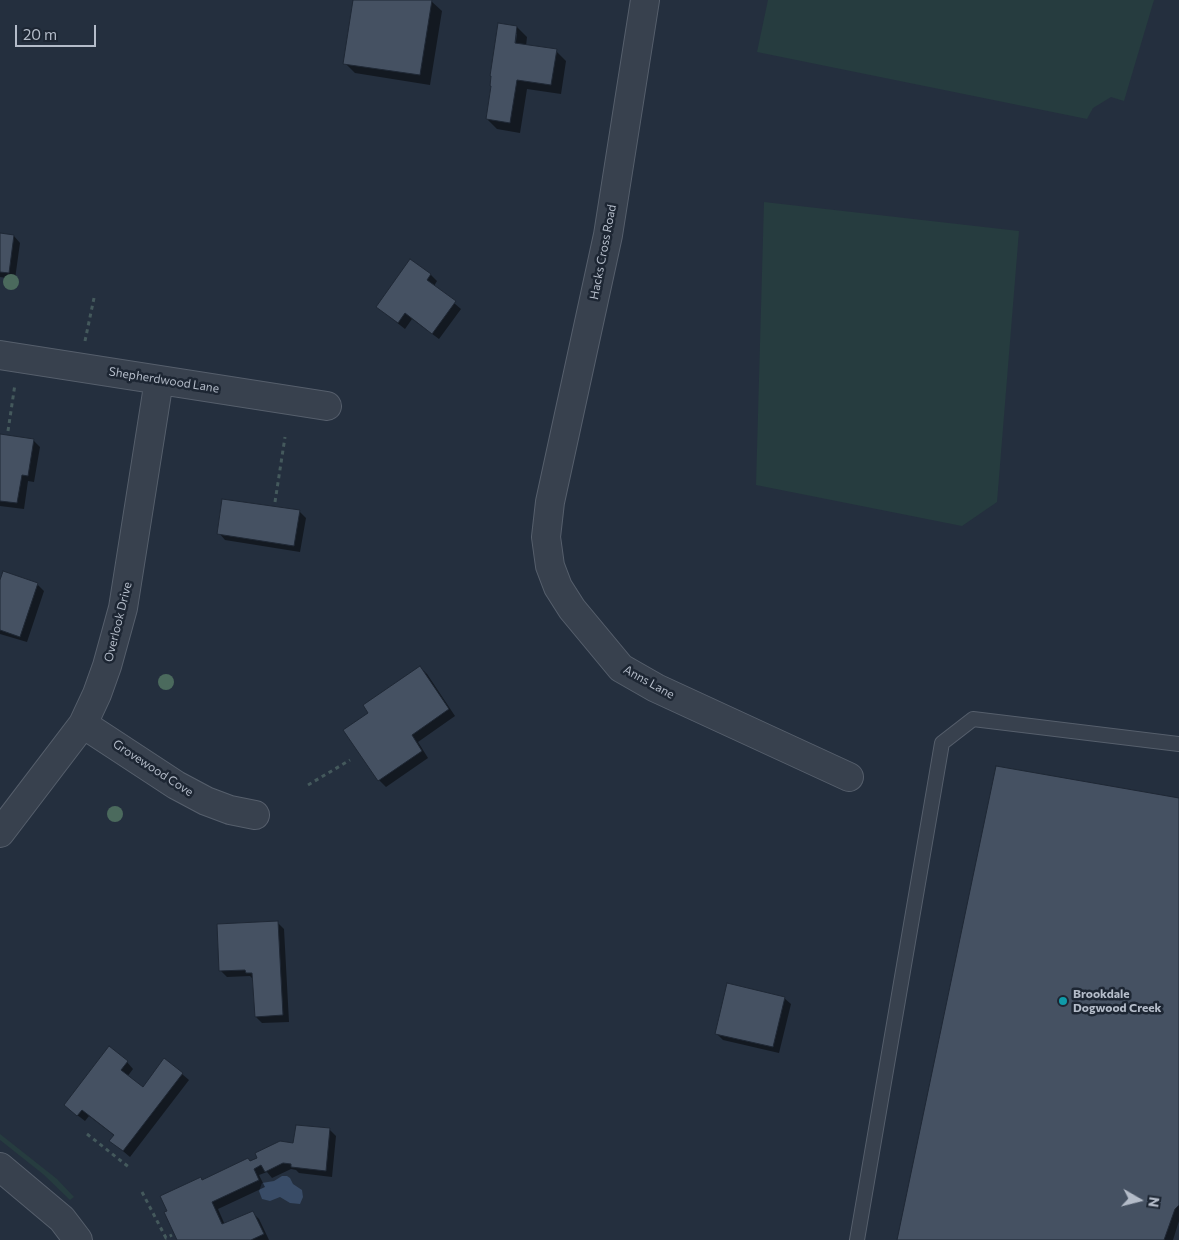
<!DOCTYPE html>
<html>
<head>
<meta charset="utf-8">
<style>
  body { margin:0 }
  #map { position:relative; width:1179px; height:1240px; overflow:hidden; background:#242f3e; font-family:Commissioner,sans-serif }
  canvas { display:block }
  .north { position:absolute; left:1114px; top:1175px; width:50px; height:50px; -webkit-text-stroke:4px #1d2633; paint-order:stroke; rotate:98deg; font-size:14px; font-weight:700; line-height:20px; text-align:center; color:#b4bcc9 }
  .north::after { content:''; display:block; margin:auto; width:18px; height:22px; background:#b4bcc9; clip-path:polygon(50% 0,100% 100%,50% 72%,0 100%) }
  .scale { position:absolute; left:15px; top:25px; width:81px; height:22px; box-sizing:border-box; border:2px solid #b4bcc9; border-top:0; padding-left:6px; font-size:15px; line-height:18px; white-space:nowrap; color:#b4bcc9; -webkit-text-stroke:4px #1d2633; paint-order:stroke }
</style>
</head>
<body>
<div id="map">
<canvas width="1179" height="1240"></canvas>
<div class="north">N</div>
<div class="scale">20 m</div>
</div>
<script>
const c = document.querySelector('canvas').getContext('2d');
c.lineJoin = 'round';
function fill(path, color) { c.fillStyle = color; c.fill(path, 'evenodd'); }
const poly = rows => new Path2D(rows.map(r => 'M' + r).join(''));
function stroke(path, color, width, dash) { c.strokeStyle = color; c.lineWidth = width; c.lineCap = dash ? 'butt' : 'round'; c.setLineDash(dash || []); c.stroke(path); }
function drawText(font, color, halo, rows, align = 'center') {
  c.font = font + ' Commissioner,sans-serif'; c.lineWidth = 5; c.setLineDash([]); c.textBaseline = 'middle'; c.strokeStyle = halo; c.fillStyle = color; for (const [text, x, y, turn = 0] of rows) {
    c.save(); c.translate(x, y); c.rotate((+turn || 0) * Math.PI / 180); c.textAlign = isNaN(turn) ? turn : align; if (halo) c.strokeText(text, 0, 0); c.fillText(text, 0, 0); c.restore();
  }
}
const green = poly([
  [768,0,1154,0,1124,101,1111,97,1093,108,1087,119,757,52],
  [764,202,1019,231,997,502,962,526,756,485],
  [0,1134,57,1179,74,1197,70,1200,43,1174,0,1140]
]);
const water = poly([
  [282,1176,287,1176,290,1178,293,1184,302,1190,303,1197,300,1204,290,1203,280,1197,270,1201,262,1199,259,1191,262,1183,274,1181]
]);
const shadow = poly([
  [355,0,426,0,431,1,442,11,430,85,355,73,345,63],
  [517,27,527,37,526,46,556,51,566,61,561,94,527,89,520,133,497,129,487,119],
  [515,34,517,34,515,49],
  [0,234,14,236,20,243,15,279,0,277],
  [411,261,431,275,437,281,434,286,461,309,439,339,412,319,405,329,377,307],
  [0,435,33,440,40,447,34,482,28,481,24,509,0,506],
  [299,511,306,518,300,552,225,540,219,533],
  [0,584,37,584,44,591,27,642,0,634],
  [420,667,427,674,455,716,418,742,428,758,386,787,379,780,345,730,370,714],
  [1179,799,1179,1221,1173,1240,898,1240],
  [277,922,284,929,289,1022,262,1023,256,1017,253,979,250,976,227,977,221,971],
  [784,998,791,1004,779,1053,723,1040,716,1033],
  [127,1062,133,1069,127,1077,143,1089,182,1074,189,1080,130,1157,111,1141,115,1136,89,1116,85,1121,72,1111],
  [329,1129,336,1136,332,1177,299,1173,296,1170,291,1169,272,1178,267,1172,259,1175,265,1187,218,1209,225,1225,252,1212,259,1219,269,1240,178,1240,200,1178,202,1180]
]);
const building = poly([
  [353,0,432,0,420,75,343,64,353,0],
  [498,23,517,26,515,43,557,49,551,85,517,80,510,123,486,119,491,86,490,86,491,76,490,76,498,23],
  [0,233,14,235,9,273,0,272,0,233],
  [410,259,431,274,427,280,456,301,432,334,405,313,398,323,376,307,410,259],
  [0,434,34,439,28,476,22,475,17,503,0,501,0,434],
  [222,499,300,510,294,546,217,534,222,499],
  [3,571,38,583,20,637,0,630,0,580,3,571],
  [420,666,449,709,412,735,422,751,378,781,343,730,368,713,363,705,420,666],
  [996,766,1179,798,1179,1205,1175,1209,1164,1240,897,1240,996,766],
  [278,921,283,1015,255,1017,252,973,246,973,245,970,219,971,217,924,278,921],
  [727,983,785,997,773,1047,715,1034,727,983],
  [109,1046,128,1061,121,1070,143,1087,164,1058,183,1073,123,1151,109,1141,114,1135,82,1110,77,1116,64,1105,109,1046],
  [296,1125,330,1128,326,1171,291,1167,291,1164,283,1163,265,1172,261,1165,254,1169,259,1180,212,1202,222,1224,253,1211,264,1234,251,1240,177,1240,164,1212,167,1211,160,1196,201,1177,202,1180,248,1158,250,1161,257,1158,255,1153,280,1141,293,1143,296,1125]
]);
const path = poly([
  [85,341,94,298],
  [8,431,15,384],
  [275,502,285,437],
  [308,785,350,760],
  [87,1134,130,1168],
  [142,1192,166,1238,172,1235]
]);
const service = poly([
  [857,1240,942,743,973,719,1179,744]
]);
const minor = poly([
  [645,0,608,235,550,502,546,537,550,566,558,587,572,609,621,668,656,688,849,777],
  [0,355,327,406],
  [83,724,176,785,206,801,230,810,255,815],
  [0,833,83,724,97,694,107,666,123,608,159,380],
  [0,1167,62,1219,78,1240]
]);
const trees = [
  [11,282],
  [166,682],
  [115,814]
];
const markers = [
  [1063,1001,5,"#0f9aa8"]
];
const streetNames = [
  ["Hacks Cross Road",603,252,-79],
  ["Shepherdwood Lane",164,380,9],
  ["Overlook Drive",118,622,-76],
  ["Anns Lane",649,682,29],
  ["Grovewood Cove",153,768,33]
];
const poiNames = [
  ["Brookdale",1073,994],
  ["Dogwood Creek",1073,1008]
];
fill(green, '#263c3f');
fill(water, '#394c67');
fill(shadow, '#0007');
fill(building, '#455162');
stroke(building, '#1f2835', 1);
stroke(service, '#565f6c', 16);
stroke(minor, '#565f6c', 30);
stroke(path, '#44595c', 3, [4, 4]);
stroke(service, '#38414e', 14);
stroke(minor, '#38414e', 28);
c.fillStyle = '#4b6a5d';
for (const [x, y] of trees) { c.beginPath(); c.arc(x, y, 8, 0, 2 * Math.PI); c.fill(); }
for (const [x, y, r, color] of markers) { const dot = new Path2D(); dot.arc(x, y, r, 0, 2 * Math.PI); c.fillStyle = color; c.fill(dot); stroke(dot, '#1d2633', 2); }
drawText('12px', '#b4bcc9', '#1d2633', streetNames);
drawText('bold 12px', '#b4bcc9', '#1d2633', poiNames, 'left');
</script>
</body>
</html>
